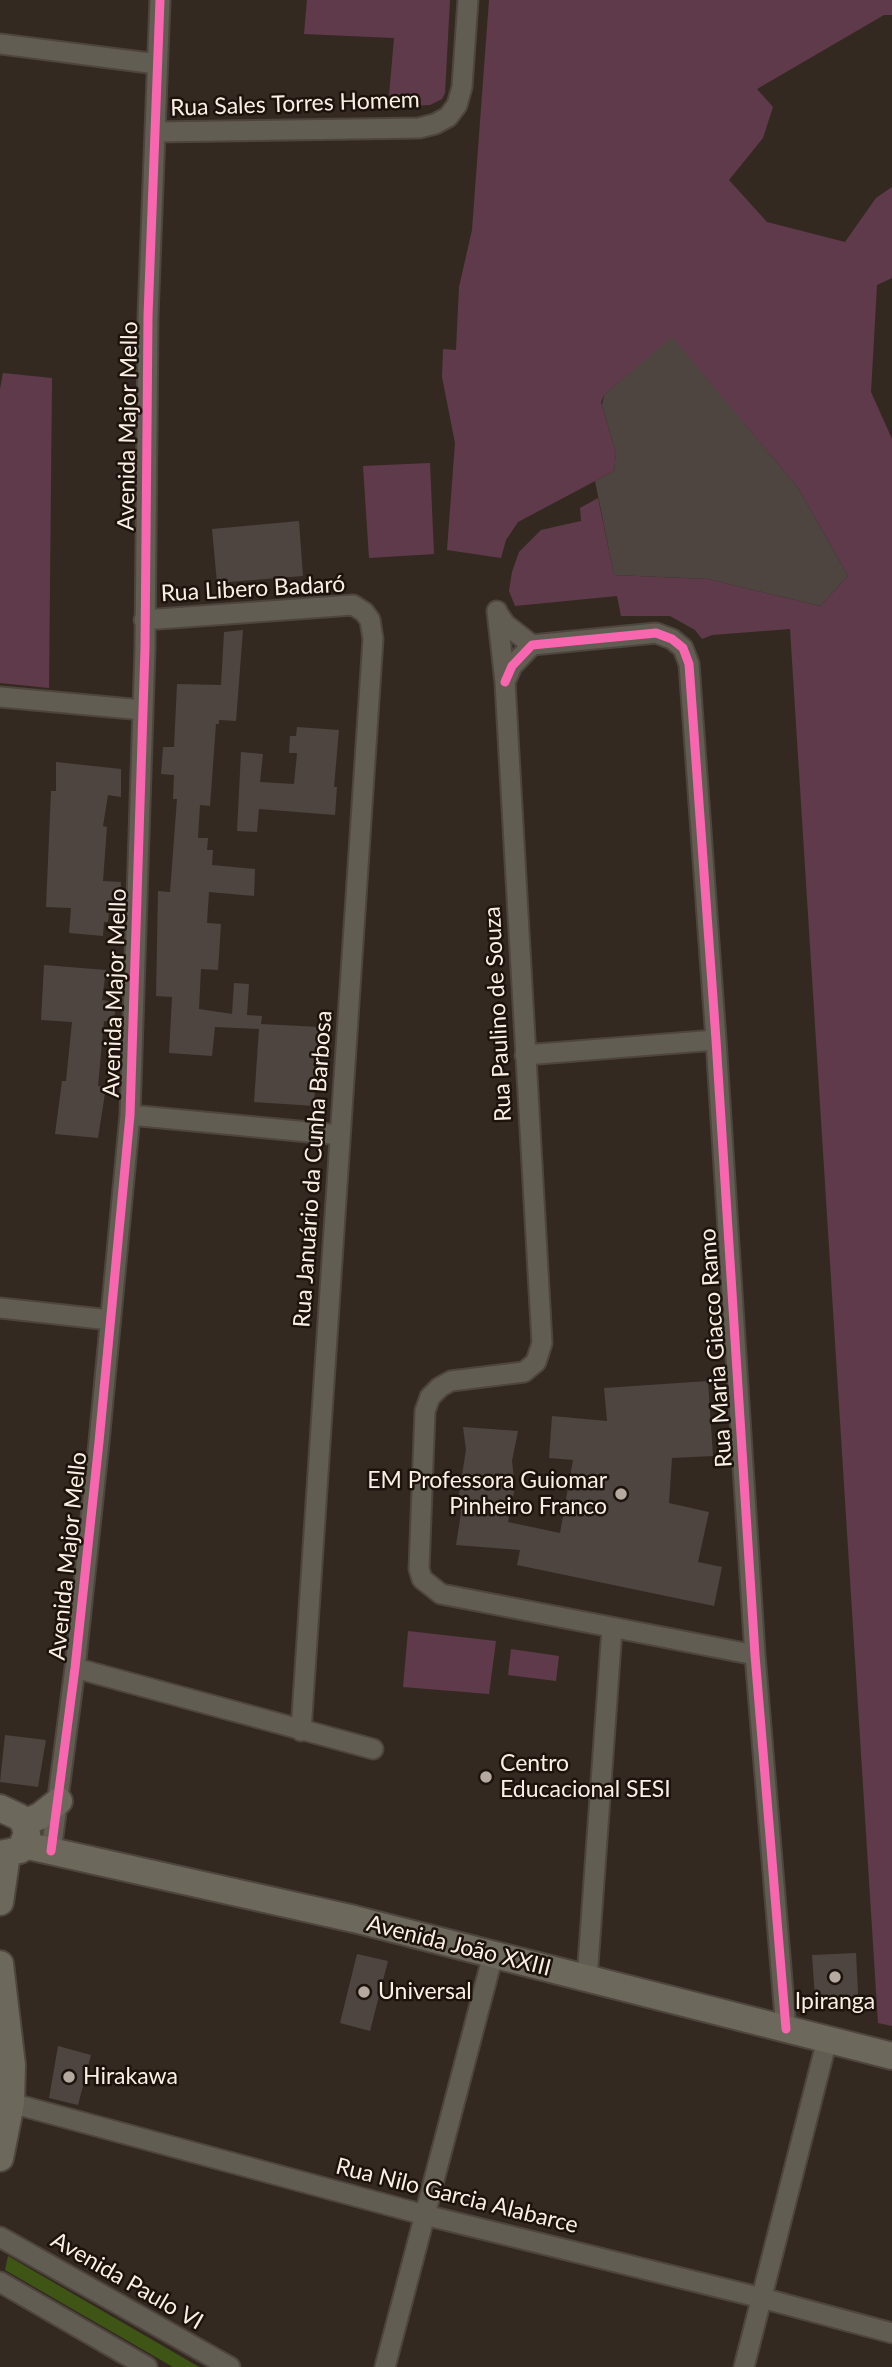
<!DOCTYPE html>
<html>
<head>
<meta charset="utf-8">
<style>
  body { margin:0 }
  canvas { display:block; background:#342921 }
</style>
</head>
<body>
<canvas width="892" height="2367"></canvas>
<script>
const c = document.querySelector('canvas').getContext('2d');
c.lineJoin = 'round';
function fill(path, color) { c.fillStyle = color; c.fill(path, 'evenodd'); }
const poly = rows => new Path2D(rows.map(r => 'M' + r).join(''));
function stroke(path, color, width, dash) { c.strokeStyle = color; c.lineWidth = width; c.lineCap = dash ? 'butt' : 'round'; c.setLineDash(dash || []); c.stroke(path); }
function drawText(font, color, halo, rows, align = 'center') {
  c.font = font + ' Lato,sans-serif'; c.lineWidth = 5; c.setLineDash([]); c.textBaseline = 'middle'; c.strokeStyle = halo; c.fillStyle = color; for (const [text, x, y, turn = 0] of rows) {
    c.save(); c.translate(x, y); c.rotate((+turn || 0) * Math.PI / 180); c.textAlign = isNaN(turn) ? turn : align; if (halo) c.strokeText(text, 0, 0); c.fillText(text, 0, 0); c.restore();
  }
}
const green = poly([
  [307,0,450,0,445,93,442,99,430,105,388,107,394,38,304,34],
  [489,0,892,0,892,15,884,15,757,89,773,107,763,138,729,180,767,222,845,242,876,198,892,187,892,278,877,285,871,392,892,439,892,2026,878,2023,790,629,712,635,702,639,695,630,670,616,621,616,617,596,515,606,509,591,512,572,519,552,541,530,581,521,580,508,598,498,614,575,708,579,820,606,848,576,798,488,672,338,604,395,601,402,616,453,614,471,518,522,506,540,501,558,447,550,455,443,442,377,443,349,456,350,459,287,472,230],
  [3,373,52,378,49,688,0,683,0,389],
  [430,463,434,554,369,558,363,466],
  [408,1631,496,1641,489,1694,403,1687],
  [511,1649,559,1656,556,1681,508,1675]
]);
const water = poly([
  [8,2256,199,2367,173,2367,5,2270]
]);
const building = poly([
  [672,337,798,488,848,576,820,606,708,579,614,575,595,481,614,471,616,453,602,405,604,395],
  [299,521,303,576,217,583,212,529],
  [243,630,236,721,219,720,219,724,216,724,210,806,200,805,198,838,208,838,207,850,213,850,212,865,255,869,254,896,209,892,207,923,221,924,218,970,201,969,199,1009,232,1014,234,983,249,984,247,1015,262,1016,261,1024,319,1027,314,1106,254,1102,259,1029,215,1027,212,1056,169,1053,172,997,156,996,158,891,170,892,177,799,173,799,174,775,161,774,163,747,174,747,177,684,221,685,224,632],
  [297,727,339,730,334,787,337,787,335,815,259,809,257,832,237,831,241,752,263,754,260,782,294,784,297,753,289,753,290,736,296,736],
  [56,762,121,769,121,797,108,795,103,826,107,827,103,881,121,882,120,903,110,902,108,922,104,922,103,936,69,933,71,908,46,907,51,791,56,791],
  [44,965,106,970,102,1000,116,1002,114,1022,104,1021,98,1086,106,1087,98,1138,55,1134,62,1081,66,1081,72,1022,41,1020],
  [708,1381,713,1456,672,1458,669,1503,709,1512,698,1562,722,1567,714,1606,517,1565,520,1550,456,1545,461,1513,459,1494,466,1450,463,1427,518,1431,512,1461,515,1487,508,1522,560,1533,573,1460,549,1458,552,1416,607,1421,604,1388],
  [5,1735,46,1740,38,1787,0,1782],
  [856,1953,859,2011,815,1998,812,1955],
  [357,1954,388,1961,370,2031,340,2023],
  [58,2046,91,2055,78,2105,49,2098]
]);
const minor = poly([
  [0,44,157,64],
  [156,132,419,128,435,124,448,117,457,105,462,87,468,0],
  [497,611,505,682,542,1343,536,1362,524,1372,451,1381,440,1387,430,1397,425,1411,419,1569,422,1579,441,1594,755,1655],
  [497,612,505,624,532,645],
  [144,620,353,605,364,612,370,620,373,639,301,1731],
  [505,682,512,666,532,645,656,633,672,639,683,648,689,664,716,1040,755,1655,786,2029],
  [0,697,143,710],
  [525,1055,716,1040],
  [130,1115,340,1135],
  [0,1308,110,1320],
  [75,1668,373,1749],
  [51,1851,75,1668,99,1442,130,1115,145,648,148,316,160,0],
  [587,1979,612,1629],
  [11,2103,425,2215,762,2298,892,2333],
  [0,2237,230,2367],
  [0,2282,147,2367],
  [385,2367,493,1955],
  [744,2367,827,2040]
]);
const secondary = poly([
  [0,1808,19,1817,24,1823,27,1834,20,1850,0,1854],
  [24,1823,40,1816,59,1801],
  [24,1845,354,1919,892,2056],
  [0,1902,7,1854],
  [0,1964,12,2065,11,2103,0,2158]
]);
const cycleway = poly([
  [505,682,512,666,532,645,656,633,672,639,683,648,689,664,716,1040,755,1655,786,2029],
  [51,1851,75,1668,99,1442,130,1115,145,648,148,316,160,0]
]);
const markers = [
  [621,1494,7,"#b5a9a0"],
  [486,1777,7,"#b5a9a0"],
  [835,1977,7,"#b5a9a0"],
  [364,1992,7,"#b5a9a0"],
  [69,2077,7,"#b5a9a0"]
];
const streetNames = [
  ["Rua Sales Torres Homem",295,104,-2],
  ["Avenida Major Mello",128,426,-89],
  ["Rua Libero Badaró",253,589,-3],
  ["Avenida Major Mello",115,993,-88],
  ["Rua Paulino de Souza",498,1014,-93],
  ["Rua Januário da Cunha Barbosa",313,1169,-86],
  ["Rua Maria Giacco Ramo",716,1348,-94],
  ["Avenida Major Mello",68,1556,-84],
  ["Avenida João XXIII",459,1946,14],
  ["Rua Nilo Garcia Alabarce",457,2196,14],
  ["Avenida Paulo VI",127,2281,30]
];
const poiNames = [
  ["EM Professora Guiomar",607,1481,"right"],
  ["Pinheiro Franco",607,1507,"right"],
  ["Centro",500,1764],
  ["Educacional SESI",500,1790],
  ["Universal",378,1992],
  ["Ipiranga",835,2002,"center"],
  ["Hirakawa",83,2077]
];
fill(green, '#5f3a4a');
fill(water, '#3f5515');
fill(building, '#4e4440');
stroke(minor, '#4e453e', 23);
stroke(secondary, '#4e453e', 30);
stroke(minor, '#625d53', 19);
stroke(secondary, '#6d685c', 26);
stroke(cycleway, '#f766af', 9);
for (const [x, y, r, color] of markers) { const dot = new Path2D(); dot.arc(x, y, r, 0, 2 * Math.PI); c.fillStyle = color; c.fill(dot); stroke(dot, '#1c130d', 2.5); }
drawText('23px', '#fbeee4', '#1c130d', streetNames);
drawText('23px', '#fbeee4', '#1c130d', poiNames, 'left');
</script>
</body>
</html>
